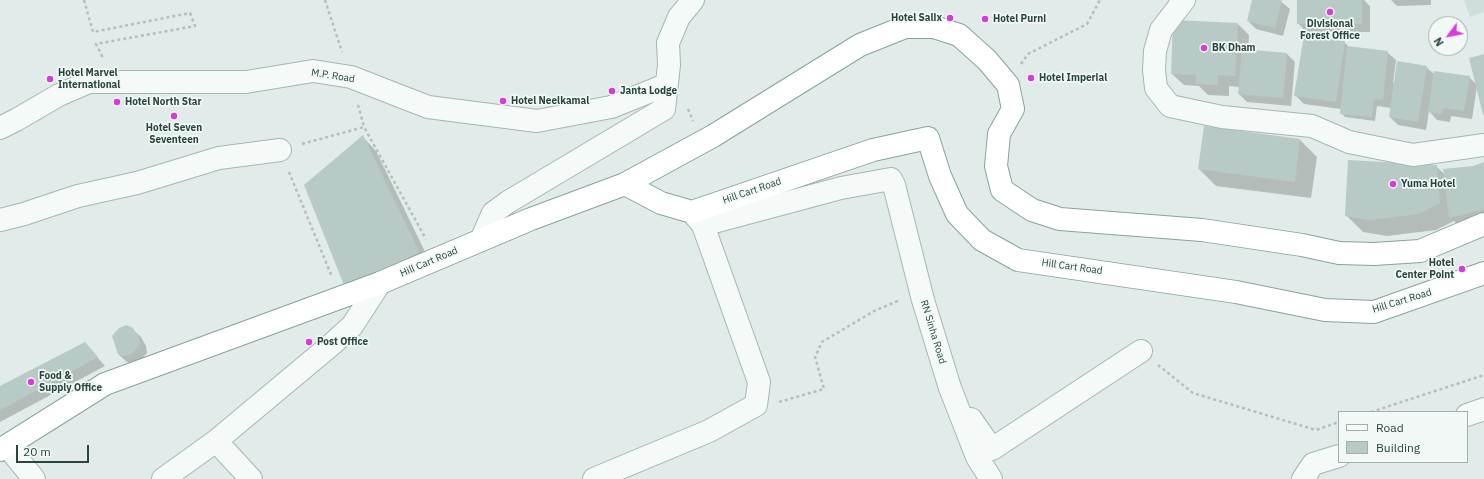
<!DOCTYPE html>
<html>
<head>
<meta charset="utf-8">
<style>
  body { margin:0 }
  #map { position:relative; width:1484px; height:479px; overflow:hidden; background:#e1ebe9; font-family:"IBM Plex Sans",sans-serif }
  canvas { display:block }
  .legend { position:absolute; left:1338px; top:411px; width:130px; height:52px; box-sizing:border-box; background:#f1f8f6; border:1px solid #a1b0ac; margin:0; padding:5px 7px; list-style:none; font-size:12px; color:#28453e }
  .legend li { display:flex; align-items:center; gap:8px; height:20px }
  .legend b { width:20px; border:1px solid #a1b0ac }
  .north { position:absolute; left:1428px; top:16px; width:40px; height:40px; box-sizing:border-box; background:#f1f8f6; border:1px solid #a1b0ac; border-radius:50%; rotate:238deg; font-size:11px; font-weight:700; line-height:16px; text-align:center; color:#28453e }
  .north::after { content:''; display:block; margin:auto; width:14px; height:18px; background:#d93adc; clip-path:polygon(50% 0,100% 100%,50% 72%,0 100%) }
  .scale { position:absolute; left:16px; top:445px; width:73px; height:18px; box-sizing:border-box; border:2px solid #28453e; border-top:0; padding-left:5px; font-size:12px; line-height:14px; white-space:nowrap; color:#28453e; -webkit-text-stroke:3px #f1f8f6; paint-order:stroke }
</style>
</head>
<body>
<div id="map">
<canvas width="1484" height="479"></canvas>
<ul class="legend">
<li><b style="height:5px;background:#f5f9f8"></b>Road</li>
<li><b style="height:11px;background:#b8cac5"></b>Building</li>
</ul>
<div class="north">N</div>
<div class="scale">20 m</div>
</div>
<script>
const c = document.querySelector('canvas').getContext('2d');
c.lineJoin = 'round';
function fill(path, color) { c.fillStyle = color; c.fill(path, 'evenodd'); }
const poly = rows => new Path2D(rows.map(r => 'M' + r).join(''));
function stroke(path, color, width, dash) { c.strokeStyle = color; c.lineWidth = width; c.lineCap = dash ? 'butt' : 'round'; c.setLineDash(dash || []); c.stroke(path); }
function drawText(font, color, halo, rows, align = 'center') {
  c.font = font + ' "IBM Plex Sans",sans-serif'; c.lineWidth = 3.5; c.setLineDash([]); c.textBaseline = 'middle'; c.strokeStyle = halo; c.fillStyle = color; for (const [text, x, y, turn = 0] of rows) {
    c.save(); c.translate(x, y); c.rotate((+turn || 0) * Math.PI / 180); c.textAlign = isNaN(turn) ? turn : align; if (halo) c.strokeText(text, 0, 0); c.fillText(text, 0, 0); c.restore();
  }
}
const built = poly([
  [1464,0,1484,0,1484,12,1470,17]
]);
const shadow = poly([
  [1253,0,1279,0,1290,9,1283,36,1256,29,1248,21],
  [1298,0,1364,0,1370,6,1370,32,1306,32,1298,23],
  [1391,0,1431,0,1431,5,1397,6],
  [1237,23,1249,35,1248,50,1287,54,1295,62,1291,106,1247,102,1239,94,1239,87,1229,86,1229,96,1208,95,1199,86,1184,85,1172,74],
  [1344,42,1350,48,1387,52,1396,60,1393,83,1395,83,1426,67,1435,75,1469,77,1477,85,1484,55,1484,112,1477,86,1472,119,1451,116,1450,122,1437,120,1429,111,1426,130,1398,125,1390,117,1391,108,1377,106,1375,121,1345,117,1341,113,1341,109,1304,104,1295,95],
  [363,137,376,151,432,266,361,303],
  [1300,140,1317,157,1311,198,1216,186,1199,169],
  [1484,163,1484,226,1464,231,1454,221,1436,230,1387,236,1363,232,1346,215,1436,166,1445,175],
  [132,329,141,337,146,346,147,353,141,360,133,364,127,362,118,354,113,336],
  [85,343,105,366,0,422,0,388]
]);
const building = poly([
  [1252,0,1282,0,1275,28,1247,21],
  [1297,0,1362,0,1362,24,1297,24],
  [1173,20,1238,23,1235,76,1218,75,1218,85,1196,84,1196,75,1171,74],
  [1304,35,1345,41,1336,102,1294,96],
  [1347,46,1388,51,1383,100,1374,99,1372,117,1340,114],
  [1242,49,1287,53,1283,98,1238,94],
  [1484,54,1484,115,1483,115,1469,58],
  [1397,61,1427,66,1418,122,1389,117],
  [1434,71,1470,76,1464,111,1443,108,1442,114,1428,112],
  [1204,126,1300,139,1295,182,1198,169],
  [363,135,419,252,346,290,304,185],
  [1348,160,1437,165,1440,203,1419,214,1370,220,1345,216],
  [1484,162,1484,209,1449,218,1443,169,1473,166],
  [126,325,133,328,138,337,140,344,133,353,125,356,118,354,112,336,119,328],
  [85,342,98,357,0,410,0,386]
]);
const path = poly([
  [84,0,93,32,190,13,195,26,96,44,103,58],
  [325,0,342,52],
  [1021,64,1028,54,1087,24,1100,0],
  [358,105,364,127],
  [688,109,693,121],
  [302,144,364,127,426,239],
  [289,172,332,277],
  [1158,365,1193,393,1316,430,1339,422],
  [779,402,824,389,815,357,822,342,874,311,900,300],
  [1371,412,1484,375]
]);
const pedestrian = poly([
  [0,220,24,214,78,196,137,183,219,158,280,150],
  [481,240,493,213,508,202,664,109,669,65,668,43,679,17,693,0]
]);
const minor = poly([
  [0,128,16,120,59,95,89,82,246,82,313,71,351,77,428,107,537,121,611,107,666,85],
  [692,212,703,225,841,188,891,179,894,185,923,300,950,388,977,457,991,479],
  [1467,415,1484,409],
  [971,419,992,449,1141,351],
  [216,441,251,479],
  [7,446,34,479],
  [163,479,216,441,331,345,352,326,380,283],
  [594,479,709,431,756,405,759,382,703,225],
  [1303,479,1313,464,1339,456]
]);
const tertiary = poly([
  [1184,0,1161,30,1155,51,1154,70,1156,88,1170,106,1222,117,1312,126,1349,142,1413,155,1484,145]
]);
const trunk = poly([
  [625,184,713,136,860,45,905,27,934,27,959,35,987,60,1008,85,1013,109,999,134,996,166,1002,190,1032,210,1060,219,1202,230,1302,245,1339,253,1374,254,1420,251,1484,224],
  [0,450,105,384,380,283,531,219,625,184,661,203,692,212,873,150,928,138,940,176,957,214,982,240,1018,260,1236,292,1325,310,1374,312,1484,273]
]);
const markers = [
  [1330,12,4,"#d93adc"],
  [950,18,4,"#d93adc"],
  [985,19,4,"#d93adc"],
  [1204,48,4,"#d93adc"],
  [1031,78,4,"#d93adc"],
  [50,79,4,"#d93adc"],
  [612,91,4,"#d93adc"],
  [503,101,4,"#d93adc"],
  [117,102,4,"#d93adc"],
  [174,116,4,"#d93adc"],
  [1393,184,4,"#d93adc"],
  [1462,269,4,"#d93adc"],
  [309,342,4,"#d93adc"],
  [31,382,4,"#d93adc"]
];
const poiNames = [
  ["Hotel Salix",942,18,"right"],
  ["Hotel Purni",993,19],
  ["Divisional",1330,24,"center"],
  ["Forest Office",1330,36,"center"],
  ["BK Dham",1212,48],
  ["Hotel Marvel",58,73],
  ["International",58,85],
  ["Hotel Imperial",1039,78],
  ["Janta Lodge",620,91],
  ["Hotel Neelkamal",511,101],
  ["Hotel North Star",125,102],
  ["Hotel Seven",174,128,"center"],
  ["Seventeen",174,140,"center"],
  ["Yuma Hotel",1401,184],
  ["Hotel",1454,263,"right"],
  ["Center Point",1454,275,"right"],
  ["Post Office",317,342],
  ["Food &",39,376],
  ["Supply Office",39,388]
];
const streetNames = [
  ["M.P. Road",333,76,9],
  ["Hill Cart Road",752,191,-19],
  ["Hill Cart Road",429,262,-23],
  ["Hill Cart Road",1072,267,8],
  ["Hill Cart Road",1402,301,-17],
  ["RN Sinha Road",933,332,73]
];
fill(built, '#cfdeda');
fill(shadow, '#0003');
fill(building, '#b8cac5');
stroke(pedestrian, '#a6b6b2', 24);
stroke(minor, '#a6b6b2', 24);
stroke(tertiary, '#a6b6b2', 24);
stroke(trunk, '#87a49c', 24);
stroke(path, '#b3bfbc', 2.5, [3, 3]);
stroke(pedestrian, '#f5f9f8', 22);
stroke(minor, '#f5f9f8', 22);
stroke(tertiary, '#f5f9f8', 22);
stroke(trunk, '#fff', 22);
for (const [x, y, r, color] of markers) { const dot = new Path2D(); dot.arc(x, y, r, 0, 2 * Math.PI); c.fillStyle = color; c.fill(dot); stroke(dot, '#f1f8f6', 1.5); }
drawText('bold 10px', '#28453e', '#f1f8f6', poiNames, 'left');
drawText('10px', '#28453e', '#f1f8f6', streetNames);
</script>
</body>
</html>
